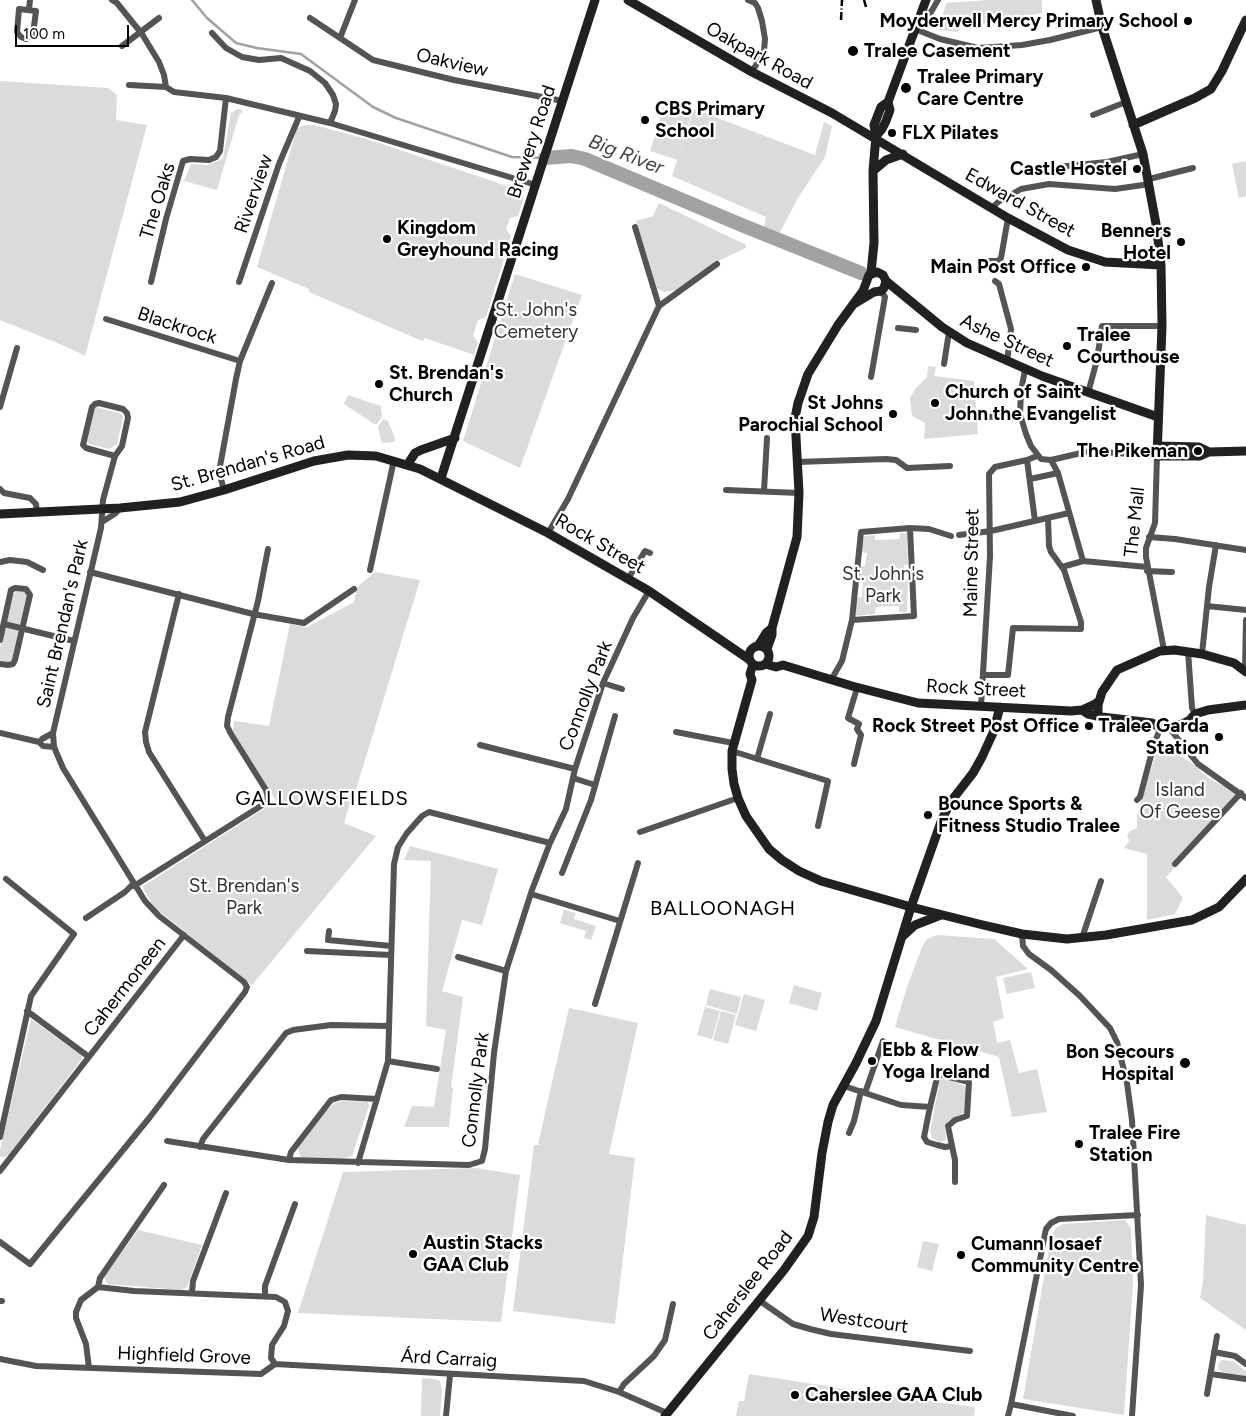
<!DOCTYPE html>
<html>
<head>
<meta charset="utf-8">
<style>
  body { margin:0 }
  #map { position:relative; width:1246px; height:1416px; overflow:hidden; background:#fff; font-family:Figtree,sans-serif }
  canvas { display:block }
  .scale { position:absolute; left:15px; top:25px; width:114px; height:22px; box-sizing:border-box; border:2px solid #000; border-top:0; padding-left:6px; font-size:15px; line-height:18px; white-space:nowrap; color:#000; -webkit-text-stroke:4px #fff; paint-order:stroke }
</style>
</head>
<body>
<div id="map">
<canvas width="1246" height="1416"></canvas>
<div class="scale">100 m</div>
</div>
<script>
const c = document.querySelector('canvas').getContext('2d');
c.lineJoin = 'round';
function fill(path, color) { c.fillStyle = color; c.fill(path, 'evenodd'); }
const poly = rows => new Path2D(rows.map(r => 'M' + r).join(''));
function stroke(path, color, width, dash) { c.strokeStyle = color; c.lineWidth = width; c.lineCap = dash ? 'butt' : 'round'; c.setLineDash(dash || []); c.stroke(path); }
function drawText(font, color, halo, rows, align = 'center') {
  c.font = font + ' Figtree,sans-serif'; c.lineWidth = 4.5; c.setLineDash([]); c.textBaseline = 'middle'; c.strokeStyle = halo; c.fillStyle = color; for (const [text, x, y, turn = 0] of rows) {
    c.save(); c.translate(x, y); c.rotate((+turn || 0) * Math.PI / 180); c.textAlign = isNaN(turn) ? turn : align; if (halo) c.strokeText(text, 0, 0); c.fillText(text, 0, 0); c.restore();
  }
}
const green = poly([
  [989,0,1042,0,1042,13,961,28,958,32,939,30,946,3],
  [0,81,108,88,117,95,116,120,147,125,85,356,67,347,0,320],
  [665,103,692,112,679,155,694,109,815,155,824,122,832,126,825,157,798,198,779,234,764,227,766,217,672,176,677,160,650,151],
  [237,109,242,110,242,112,239,115,217,190,184,181,191,164,208,165,218,161,223,158,231,113],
  [305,125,314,125,367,139,516,189,520,192,523,196,523,201,518,216,510,218,506,229,511,236,486,317,478,320,473,335,478,343,474,355,425,338,422,341,309,292,309,289,257,267,297,128],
  [1246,161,1246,196,1239,198,1232,164],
  [659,203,746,245,746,248,716,262,677,290,664,292,657,288,636,221,653,216],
  [515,274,582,295,520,468,463,441],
  [928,366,936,367,934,376,974,381,978,434,924,439,925,423,912,416,910,398,915,389,927,377],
  [348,395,381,406,382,417,377,424,374,424,344,404],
  [97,407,122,414,123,418,117,444,109,449,89,444,87,441,94,409],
  [383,419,388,421,395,438,394,442,382,443,378,427],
  [900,533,907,533,908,565,904,565,903,580,908,580,907,612,899,612,899,606,876,607,875,614,855,616,856,598,862,597,863,579,858,579,859,566,865,566,867,553,861,552,864,536,875,535,875,540,899,539],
  [375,572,420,580,355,793,353,793,344,823,376,836,252,985,155,908,144,890,143,886,276,801,233,732,234,721,269,726,290,624,307,627,354,602,357,587],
  [19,591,25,593,27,596,20,624,18,625,8,623,7,621,13,594],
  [8,628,17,630,18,632,13,658,11,662,6,663,0,660,0,648,4,630],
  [1157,750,1176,754,1192,763,1208,778,1237,793,1172,865,1174,868,1166,877,1183,898,1175,914,1147,920,1147,854,1124,848,1129,841,1127,835,1130,831,1137,828,1137,815],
  [410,846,498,869,482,925,462,920,442,991,463,997,451,1087,453,1088,449,1127,404,1127,412,1106,434,1107,446,1030,426,1026,431,861,404,860],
  [564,910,576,913,574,919,596,926,591,940,584,938,586,931,560,923],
  [937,935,994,939,1028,969,996,977,1004,1018,993,1022,997,1043,1010,1040,1019,1073,1037,1069,1047,1112,1012,1117,999,1057,895,1027,907,987,922,947,927,939],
  [1031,972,1035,988,1007,994,1003,978],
  [794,985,822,993,817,1011,789,1003],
  [710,989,741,997,737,1014,706,1005],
  [744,994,765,1000,756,1031,735,1025],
  [705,1007,720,1011,712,1039,697,1035],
  [569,1008,638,1023,609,1154,635,1158,615,1324,513,1311,534,1145,541,1145,538,1144],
  [721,1011,736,1015,728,1044,713,1040],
  [31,1019,81,1055,82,1059,9,1154,5,1157,0,1157,0,1150],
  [947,1078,965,1086,967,1092,964,1113,949,1120,945,1126,946,1137,945,1141,939,1142,932,1138,930,1131,940,1080],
  [342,1101,368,1102,369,1106,352,1156,340,1159,301,1158,298,1149,299,1144,329,1108,335,1103],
  [476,1168,520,1175,501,1322,298,1313,343,1172],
  [1206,1215,1246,1225,1246,1330,1200,1298,1203,1281],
  [1125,1220,1131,1228,1133,1285,1124,1415,1023,1399,1051,1236,1056,1228,1063,1224],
  [138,1230,202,1245,187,1287,181,1290,107,1284,104,1277],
  [923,1241,939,1244,932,1271,917,1267],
  [1221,1360,1233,1361,1246,1371,1246,1377,1219,1371,1218,1365],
  [749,1374,897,1397,975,1407,974,1416,736,1416,739,1401,744,1401],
  [422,1378,435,1379,440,1381,442,1390,440,1416,421,1416]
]);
const stream = poly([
  [192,0,207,18,236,43,257,48,301,54,373,107,396,118,512,157,543,158]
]);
const river = poly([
  [545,158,572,156,585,159,744,226,861,273]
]);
const street = poly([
  [112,0,117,3,142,34,159,62,164,75,166,87,174,92,226,98,330,123,536,185],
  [748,0,755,3,758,8,762,21,765,39,764,51,752,72],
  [19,9,36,11,33,34,26,39,21,37,17,32,19,9],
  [29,10,30,0],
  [921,13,928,14,931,12,938,0],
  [310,18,373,60,454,80,563,101],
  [915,29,940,39,978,48,1022,45,1050,40,1102,27],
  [212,33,226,48,242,57,259,60,281,58,310,71,325,83,333,95,336,104,335,111,330,123],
  [340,38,355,0],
  [122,46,159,18],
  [129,85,166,87],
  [1093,115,1126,102],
  [1037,169,1107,162,1143,154],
  [1149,179,1193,168],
  [992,208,998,202,1021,189,1049,184,1115,189,1150,184],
  [980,261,998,261,1001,258,1008,218],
  [995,281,999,284,1011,329,1007,362],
  [151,282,166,219,183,161,190,159,209,160,216,157,220,151,226,98],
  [239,282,279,164,299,117],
  [659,306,717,264],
  [106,319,240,361],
  [898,328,916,330],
  [944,364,949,332],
  [1025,370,1021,391,1020,414,1026,434,1031,446,1041,459,1051,460,1090,451,1157,456,1155,523,1146,548,1146,557,1164,650],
  [871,377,885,297,881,291],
  [1088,393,1097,360,1102,326,1162,326],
  [0,407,17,348],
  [978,418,1020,414],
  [1027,460,1035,521],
  [1051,460,1058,473,1083,561],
  [797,462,886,459,896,460,907,468,950,466],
  [1030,479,1058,473],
  [0,489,4,493,30,498,36,504,37,511],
  [224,490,219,472,236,379,240,361,272,283],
  [726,490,799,493],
  [764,491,767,438],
  [102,522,116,513,120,508],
  [910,528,929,529,951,536],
  [548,533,568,499,659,306,635,227],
  [959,535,991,531,1069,513],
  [1149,537,1175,539,1246,550],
  [0,562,10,560,27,562,43,570],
  [1062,567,1083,561,1147,567],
  [370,570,394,460],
  [1147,571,1172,572],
  [90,572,253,614,304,623,354,589],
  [628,579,645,551,650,553],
  [179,594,145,732,146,742,149,752,205,841],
  [1207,606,1246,610],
  [4,624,74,641],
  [0,640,11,590,15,588,26,589,30,595,15,660,13,664,8,665,0,664],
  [1188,651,1192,708,1195,714],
  [1202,654,1209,587,1216,545],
  [1245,670,1246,620],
  [983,675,1008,675,1013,628,1081,629,1081,622,1064,570,1051,552,1049,546,1048,518],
  [831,680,842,661,852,620,861,532,910,528,914,616,852,620],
  [603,683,622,689],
  [981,707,990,556,989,474,995,467,1027,460,1037,456],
  [1170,729,1198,764,1246,798],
  [676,732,733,743],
  [0,733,39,742,43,746,54,747],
  [39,742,42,739,53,733],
  [480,745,575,769],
  [732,751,828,781,818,826],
  [757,759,770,714],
  [854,764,861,735,857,729,859,724,848,718,857,688],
  [573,778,595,785],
  [1137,800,1140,797,1154,744,1160,729],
  [640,832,738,798],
  [1175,864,1241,793],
  [562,873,591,800,615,716],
  [134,886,264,804,268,798,266,790,231,734,227,726,228,717,258,601,268,549],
  [531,894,620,921],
  [86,918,125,892,133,884],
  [329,931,328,940,391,946],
  [1022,934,1023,946,1029,954,1051,970,1080,996,1110,1028,1117,1042,1127,1083,1132,1120,1141,1285,1132,1416],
  [1082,938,1101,881],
  [307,951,391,955],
  [458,957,506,971],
  [595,1004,638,863],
  [27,1011,89,1057],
  [388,1061,437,1069],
  [844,1086,901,1105,930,1107,938,1074,969,1082,967,1116,955,1120,948,1126,952,1146,945,1147,937,1145,927,1142,924,1137,930,1107],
  [865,1093,883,1041],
  [849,1133,854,1121,861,1091],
  [0,1137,31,996,74,934,6,879],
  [167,1141,289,1160,469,1165,482,1161,485,1149,494,1053,506,971,532,890,550,843,566,809,575,769,603,683,633,618,649,591],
  [952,1146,955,1160,955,1182],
  [200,1147,203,1139,286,1033,293,1030,331,1025,389,1026],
  [289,1160,291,1152,331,1100,341,1097,377,1099],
  [358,1163,388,1061,394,864,398,847,407,833,422,816,429,812,550,843],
  [0,1171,184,935],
  [0,1242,30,1264,150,1117,245,992,247,987,244,982,159,916,145,901,63,768,54,747,53,733,101,528,103,500,115,456,122,446,128,418,127,413,123,409,99,403,95,404,92,407,83,445,86,448,115,456],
  [98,1287,100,1278,164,1185],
  [192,1293,193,1281,226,1193],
  [265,1296,265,1286,295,1204],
  [0,1301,2,1301],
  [760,1301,793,1324,810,1329,831,1334,970,1351],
  [1214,1352,1235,1356,1246,1364],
  [0,1359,36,1366,261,1374,275,1364],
  [275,1364,584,1381,619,1392,667,1413],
  [89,1368,86,1344,76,1318,76,1312,81,1300,98,1287,134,1291,276,1297,285,1302,288,1311,284,1326,272,1345,271,1358,275,1364],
  [1211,1374,1246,1379],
  [619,1392,624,1384,654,1356,665,1340,673,1304],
  [1207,1394,1217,1336],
  [446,1416,450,1375],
  [1008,1416,1011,1404],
  [1073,1416,1011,1404,1046,1229,1051,1223,1059,1219,1138,1215]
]);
const secondary = poly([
  [628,0,752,72,832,113,1008,218,1068,250,1105,262,1161,265],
  [1096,0,1102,27,1143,154,1156,224,1161,265,1162,326,1157,456,1200,456,1209,452,1246,451],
  [1133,125,1195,98,1211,89,1222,71,1246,20],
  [876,136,882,129,886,121,890,110,888,102,926,0],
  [873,171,886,160,903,154],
  [871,273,874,243,873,171,876,136,874,125,881,107,888,102],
  [886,281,942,327,967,343,1042,376,1158,417],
  [1157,446,1199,447,1209,452],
  [408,464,415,453,421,450,455,438],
  [441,478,595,0],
  [0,514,120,508,180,502,224,490,314,461,348,455,376,456,420,469,548,533,649,591,750,660],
  '749 656a10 10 0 1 1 20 0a10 10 0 1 1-20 0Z',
  [758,646,766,633,772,628],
  [767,649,772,635,772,628,797,537,799,493,795,418,798,403,808,374,838,325,863,291,869,275,877,272,883,275,886,281,884,288,881,291,874,292,854,304],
  [753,664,750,674,752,680,732,751,732,769,734,784,738,798,746,816,769,849,782,860,799,871,821,881,911,907,983,925,1022,934,1067,939,1106,935,1192,920,1219,907,1246,879],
  [765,664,776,667,783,665,852,686,918,703,1071,711,1082,710,1095,704,1099,701],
  [1082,710,1088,714,1102,717,1152,723,1163,729,1182,724,1190,720,1195,714,1208,710,1246,705],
  [1098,715,1098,705,1102,692,1117,670,1160,651,1175,650,1202,654,1234,663,1246,672],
  [903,936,915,925,941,915],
  [665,1416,784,1270,808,1236,814,1217,822,1153,828,1122,833,1105,856,1063,876,1021,911,907,942,819,952,800,973,773,982,757,993,733,1000,707]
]);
const rail = poly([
  [864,0,866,7],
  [841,20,842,0]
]);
const markers = [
  [1188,21,5,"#000"],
  [853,51,6,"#000"],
  [906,88,6,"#000"],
  [645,120,5,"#000"],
  [892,133,5,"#000"],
  [1137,169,5,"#000"],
  [387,239,5,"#000"],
  [1181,242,5,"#000"],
  [1086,267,5,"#000"],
  [1067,346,5,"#000"],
  [379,384,5,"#000"],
  [935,403,5,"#000"],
  [893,414,5,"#000"],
  [1198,451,5,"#000"],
  [1089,726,5,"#000"],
  [1219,737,5,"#000"],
  [928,815,5,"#000"],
  [872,1061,5,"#000"],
  [1185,1063,6,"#000"],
  [1079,1144,5,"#000"],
  [413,1254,5,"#000"],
  [961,1255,5,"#000"],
  [795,1395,5,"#000"]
];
const poiNames = [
  ["Moyderwell Mercy Primary School",1178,21,"right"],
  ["Tralee Casement",864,51],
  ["Tralee Primary",917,77],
  ["Care Centre",917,99],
  ["CBS Primary",655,109],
  ["School",655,131],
  ["FLX Pilates",902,133],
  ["Castle Hostel",1127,169,"right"],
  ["Kingdom",397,228],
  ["Greyhound Racing",397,250],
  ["Benners",1171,231,"right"],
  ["Hotel",1171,253,"right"],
  ["Main Post Office",1076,267,"right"],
  ["Tralee",1077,335],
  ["Courthouse",1077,357],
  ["St. Brendan's",389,373],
  ["Church",389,395],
  ["Church of Saint",945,392],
  ["John the Evangelist",945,414],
  ["St Johns",883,403,"right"],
  ["Parochial School",883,425,"right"],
  ["The Pikeman",1188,451,"right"],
  ["Rock Street Post Office",1079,726,"right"],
  ["Tralee Garda",1209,726,"right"],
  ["Station",1209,748,"right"],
  ["Bounce Sports &",938,804],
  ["Fitness Studio Tralee",938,826],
  ["Ebb & Flow",882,1050],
  ["Yoga Ireland",882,1072],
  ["Bon Secours",1174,1052,"right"],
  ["Hospital",1174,1074,"right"],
  ["Tralee Fire",1089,1133],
  ["Station",1089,1155],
  ["Austin Stacks",423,1243],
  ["GAA Club",423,1265],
  ["Cumann Iosaef",971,1244],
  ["Community Centre",971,1266],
  ["Caherslee GAA Club",805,1395]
];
const streetNames = [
  ["Oakpark Road",759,56,29],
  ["Oakview",452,63,13],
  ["Brewery Road",532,142,-72],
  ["Riverview",254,194,-71],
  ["The Oaks",158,201,-73],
  ["Edward Street",1020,203,29],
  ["Blackrock",177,326,18],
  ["Ashe Street",1007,341,25],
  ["St. Brendan's Road",248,464,-16],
  ["The Mall",1135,522,-84],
  ["Rock Street",600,544,30],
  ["Maine Street",972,563,-89],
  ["Saint Brendan's Park",63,624,-77],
  ["Rock Street",976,689,3],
  ["Connolly Park",586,696,-69],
  ["Cahermoneen",125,987,-52],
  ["Connolly Park",476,1090,-83],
  ["Caherslee Road",748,1286,-52],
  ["Westcourt",864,1321,8],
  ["Highfield Grove",184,1356,2],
  ["Árd Carraig",449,1359,3]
];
const parkNames = [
  ["St. John's",536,310],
  ["Cemetery",536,332],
  ["St. John's",883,574],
  ["Park",883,596],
  ["Island",1180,790],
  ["Of Geese",1180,812],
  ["St. Brendan's",244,886],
  ["Park",244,908]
];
const waterNames = [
  ["Big River",626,155,21]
];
const neighbourhoodNames = [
  ["GALLOWSFIELDS",322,799],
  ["BALLOONAGH",723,909]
];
fill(green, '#dbdbdb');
stroke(stream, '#a2a2a2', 2.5);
stroke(river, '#a2a2a2', 14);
stroke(street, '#545454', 6);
stroke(secondary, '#212121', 9);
stroke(rail, '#000', 2.5, [8, 2.5, 1, 2.5]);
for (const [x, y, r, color] of markers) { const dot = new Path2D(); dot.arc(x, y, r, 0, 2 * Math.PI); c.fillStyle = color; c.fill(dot); stroke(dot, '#fff', 2); }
drawText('bold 19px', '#000', '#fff', poiNames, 'left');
drawText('19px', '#000', '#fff', streetNames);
drawText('19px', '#323232', '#fff', parkNames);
drawText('italic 20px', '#434343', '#fff', waterNames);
c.letterSpacing = '1px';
drawText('20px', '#000', '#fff', neighbourhoodNames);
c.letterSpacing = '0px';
</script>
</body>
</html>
